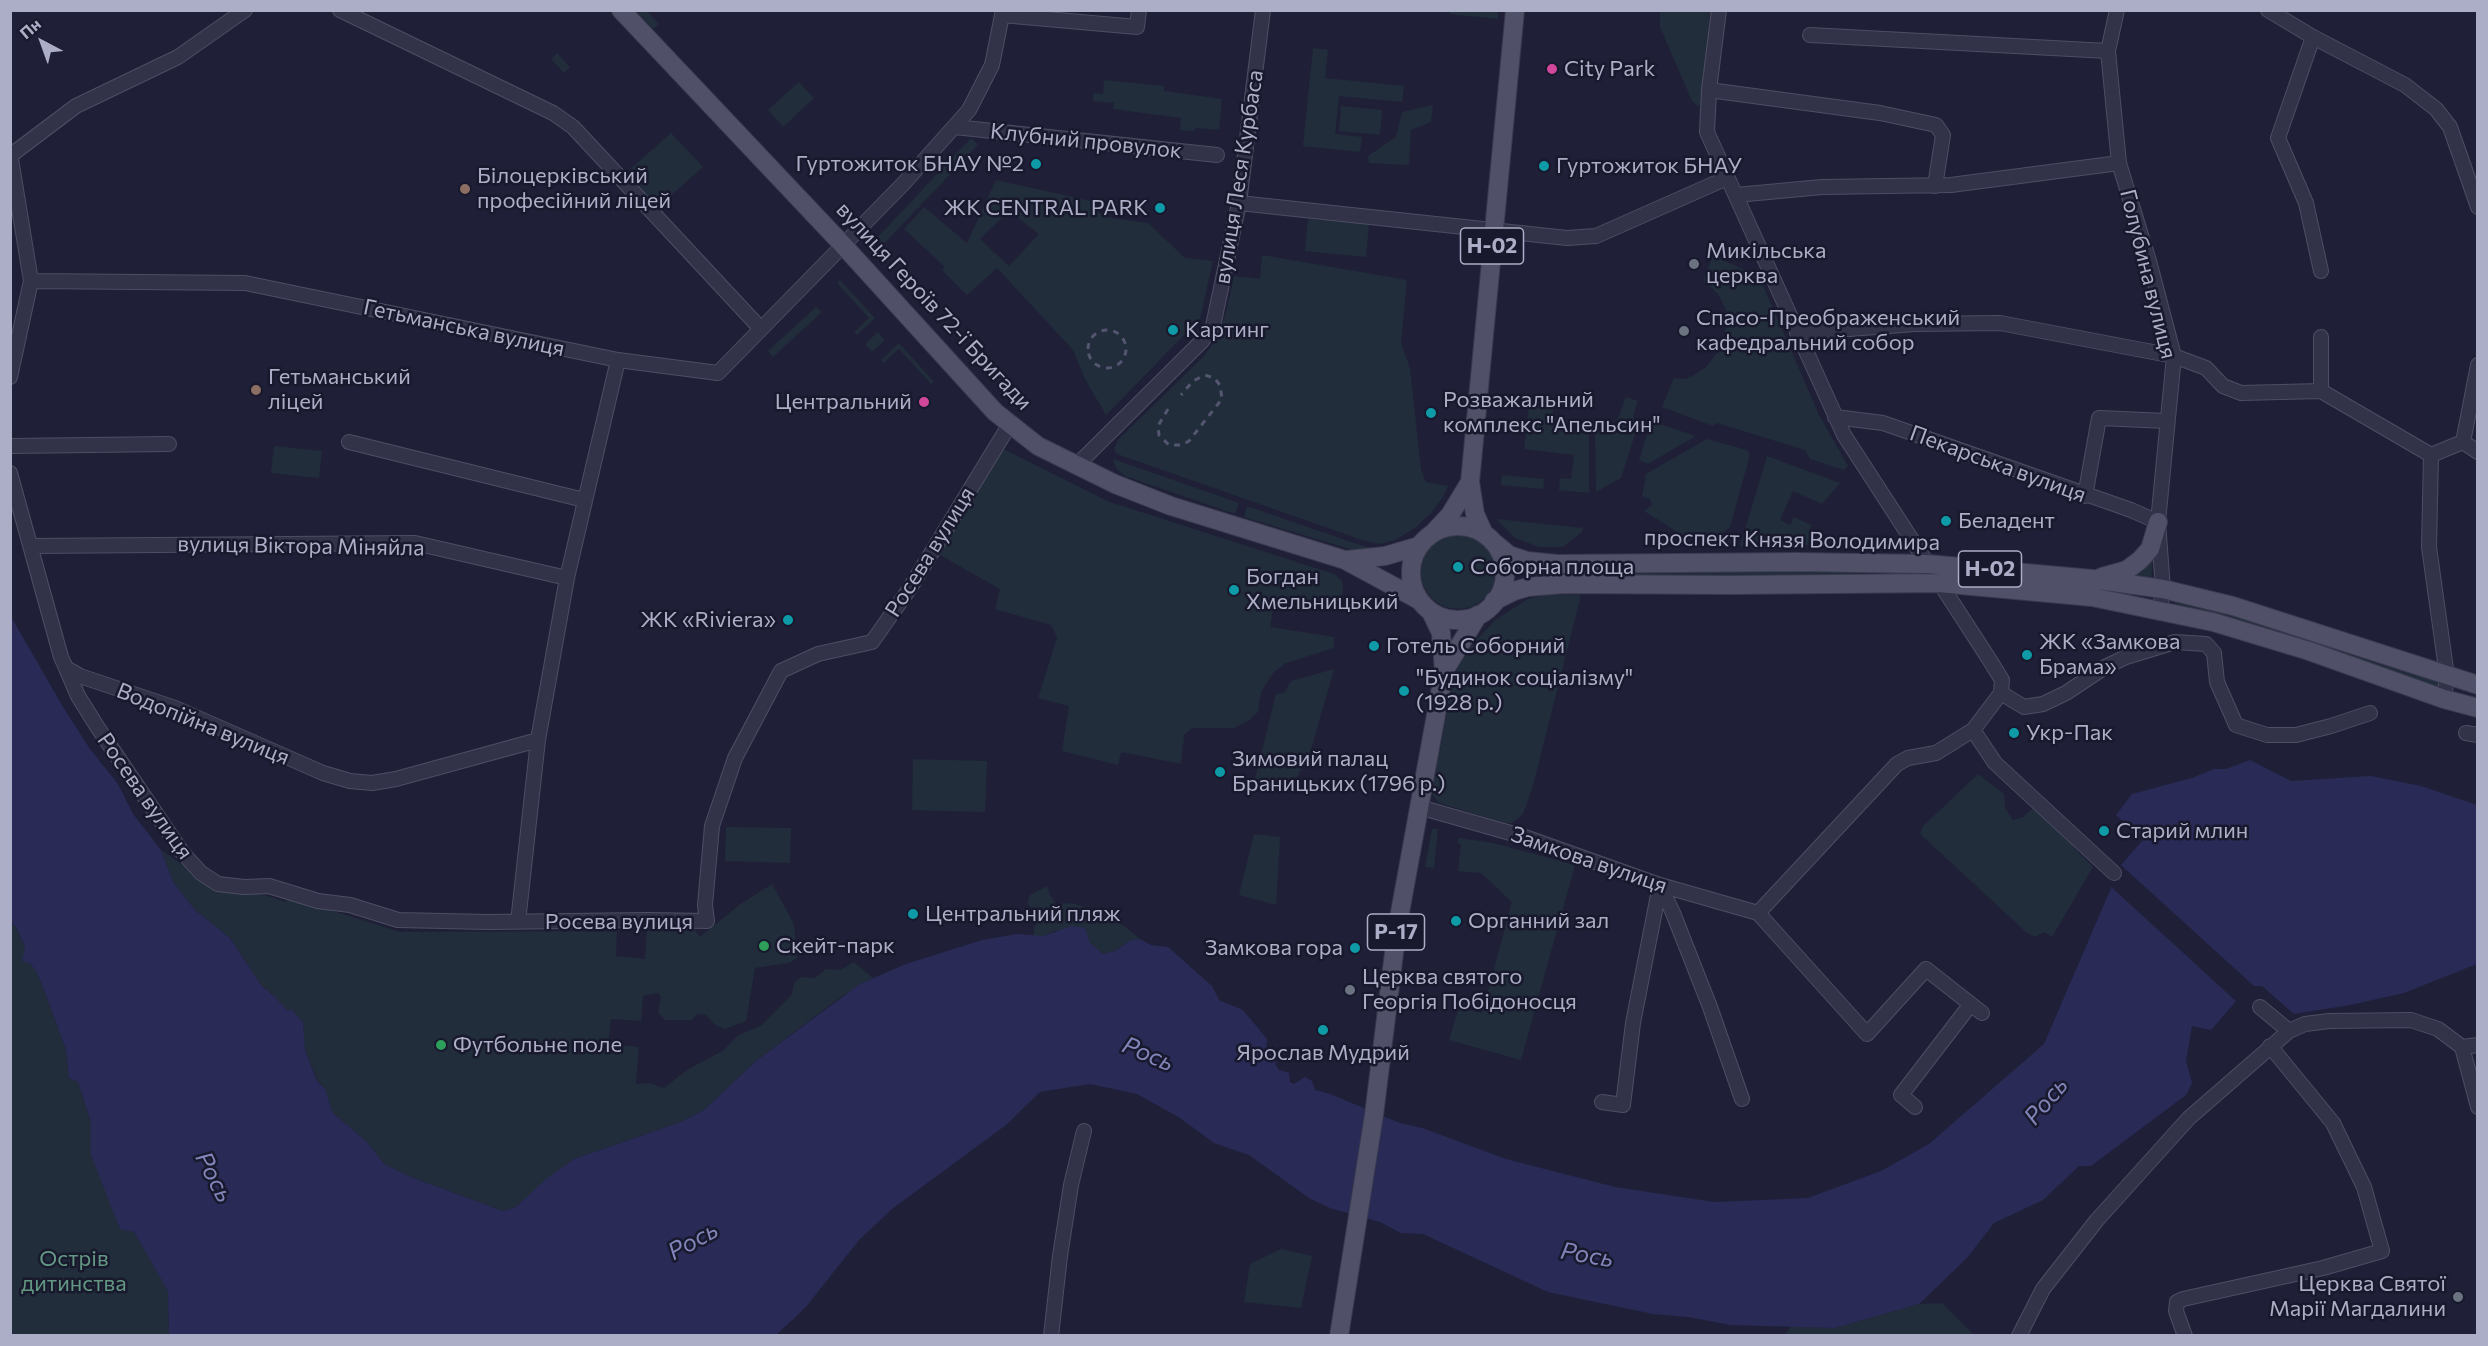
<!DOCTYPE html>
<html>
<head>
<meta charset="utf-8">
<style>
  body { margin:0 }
  #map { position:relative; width:2488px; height:1346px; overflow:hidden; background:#1f2038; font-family:Commissioner,sans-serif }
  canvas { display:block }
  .frame { position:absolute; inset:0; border:12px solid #acadc6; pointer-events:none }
  .north { position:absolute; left:12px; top:12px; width:60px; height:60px; -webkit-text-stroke:4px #18192d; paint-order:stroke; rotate:319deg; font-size:16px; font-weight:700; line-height:24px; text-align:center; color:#acadc6 }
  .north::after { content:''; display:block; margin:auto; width:21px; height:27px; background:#acadc6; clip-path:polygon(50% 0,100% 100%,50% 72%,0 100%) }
</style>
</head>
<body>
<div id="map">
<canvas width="2488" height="1346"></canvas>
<div class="frame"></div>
<div class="north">Пн</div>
</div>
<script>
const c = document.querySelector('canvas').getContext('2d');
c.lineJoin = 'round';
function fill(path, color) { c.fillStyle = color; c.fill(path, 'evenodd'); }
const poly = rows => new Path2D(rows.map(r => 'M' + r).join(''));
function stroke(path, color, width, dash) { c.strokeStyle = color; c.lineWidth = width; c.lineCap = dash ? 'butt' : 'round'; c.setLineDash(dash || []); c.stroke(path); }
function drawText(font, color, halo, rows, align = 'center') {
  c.font = font + ' Commissioner,sans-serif'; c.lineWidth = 5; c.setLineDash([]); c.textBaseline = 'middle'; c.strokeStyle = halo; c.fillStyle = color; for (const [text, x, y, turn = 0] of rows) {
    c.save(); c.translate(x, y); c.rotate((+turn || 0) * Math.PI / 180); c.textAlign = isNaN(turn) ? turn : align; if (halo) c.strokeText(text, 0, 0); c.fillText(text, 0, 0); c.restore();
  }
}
const green = poly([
  [636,11,647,11,659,24,653,29],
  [1451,11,1451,10,1498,11,1498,19,1449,14],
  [1660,11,1710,11,1704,91,1701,105,1698,106,1692,101,1660,27],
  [1313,48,1328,50,1325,78,1404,86,1402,102,1339,96,1335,134,1362,137,1360,152,1303,146],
  [557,53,570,67,564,73,551,59],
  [1104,80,1164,86,1164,91,1222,99,1219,130,1195,128,1194,131,1180,130,1181,118,1113,109,1114,103,1093,101,1094,93,1103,94],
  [799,82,814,98,783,127,768,110],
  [1433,105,1431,122,1411,130,1409,165,1369,163,1368,156,1396,137,1402,112],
  [1341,106,1382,110,1380,135,1339,131],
  [671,133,703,167,658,207,627,172],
  [971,138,978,145,882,246,875,240],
  [996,180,1095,202,1099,213,1105,217,1148,223,1185,258,1213,261,1200,319,1106,415,1085,379,1073,350,997,268,967,295,942,270,945,267,904,229,924,207,967,243],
  [1009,211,1039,234,1009,266,980,239],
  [1308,219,1369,224,1366,257,1305,251],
  [1262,255,1407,280,1401,343,1410,368,1421,470,1426,482,1448,486,1443,497,1431,513,1415,528,1395,540,1379,544,1362,540,1117,454,1114,449,1118,440,1204,356,1215,341,1226,313,1234,276,1260,279],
  [1713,256,1759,276,1819,415,1848,466,1844,470,1810,459,1805,450,1717,423,1713,426,1662,407,1674,378,1685,379,1694,375,1706,367,1722,347,1728,319,1727,311,1717,293,1703,280],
  [840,280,875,318,857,335,854,332,869,318,837,283],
  [816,307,822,312,773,357,768,351],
  [878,332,885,340,872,352,865,344],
  [899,343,934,382,931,384,899,349,883,363,881,360],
  [1626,397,1638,401,1633,416,1637,428,1621,478,1596,492,1595,426,1614,429],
  [1525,400,1554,404,1552,417,1589,425,1589,493,1559,490,1560,478,1571,479,1574,455,1524,449,1529,408,1525,407],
  [1656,423,1696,436,1648,464,1639,460,1648,431],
  [1707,439,1747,450,1750,455,1730,527,1706,546,1684,536,1644,511,1652,505,1650,499,1642,496,1646,474],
  [274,446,322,451,319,478,271,473],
  [1001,448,1107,501,1334,574,1342,581,1343,589,1340,607,1275,598,1270,627,1334,637,1334,648,1286,663,1274,672,1261,692,1258,712,1248,721,1234,728,1192,728,1184,735,1181,764,1121,752,1118,765,1062,751,1069,706,1038,698,1057,638,1051,625,995,609,1000,589,938,554],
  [1767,456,1840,483,1822,504,1793,491,1780,520,1790,525,1794,517,1811,525,1810,545,1740,546],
  [1113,459,1239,503,1235,514,1125,476,1116,468],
  [1502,475,1544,479,1543,489,1501,485],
  [1247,506,1357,544,1378,550,1353,550,1244,517],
  [1496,519,1583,528,1582,532,1563,547,1539,547,1515,538],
  '1421 572a37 37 0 1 1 74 0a37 37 0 1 1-74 0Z',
  [2153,552,2151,579,2129,575],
  [1535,569,1894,570,1895,573,1699,577,1536,577],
  [1549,594,1581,595,1533,786,1523,814,1512,823,1505,823,1439,803,1432,794,1453,679,1462,659,1472,645,1495,620,1528,599],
  [2175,598,2309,636,2439,682,2438,690,2223,618,2174,605],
  [1334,669,1310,753,1295,781,1275,791,1253,787,1276,694,1284,693,1291,681],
  [913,759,987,761,985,812,912,810],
  [1978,774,2004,794,2005,808,2013,820,2023,817,2034,807,2075,844,2073,847,2093,867,2052,937,2044,932,2035,937,2026,932,1920,834,1923,826],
  [726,827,791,828,790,863,725,861],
  [1432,829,1438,829,1434,868,1425,867],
  [1254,834,1280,837,1276,905,1239,895],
  [1458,838,1493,843,1575,865,1521,1060,1449,1040,1459,1008,1482,1013,1512,902,1481,873,1458,871,1461,844,1458,843],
  [161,850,187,868,200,881,219,891,255,892,286,902,289,897,400,932,617,931,616,956,645,959,647,931,694,929,700,937,739,905,772,884,794,924,797,958,789,963,755,968,746,1021,725,1029,714,1024,706,1015,698,1014,691,1020,665,1020,658,1012,661,996,657,993,643,996,641,1021,611,1019,608,1044,639,1047,636,1084,649,1083,664,1088,687,1070,724,1050,737,1036,762,1025,792,994,794,983,801,977,815,978,826,969,840,970,854,962,873,978,842,996,756,1061,704,1110,681,1122,574,1159,516,1207,503,1211,411,1177,384,1164,367,1142,333,1113,325,1089,318,1081,305,1050,303,1022,291,1009,288,1012,275,997,261,985,230,938,195,910,173,882],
  [1047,886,1050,895,1056,904,1072,903,1093,910,1117,920,1140,939,1131,940,1115,951,1103,954,1090,943,1057,930,1043,936,1033,936,1035,926,1041,917,1027,903,1030,895],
  [10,922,16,927,25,948,30,963,37,973,46,995,66,1050,69,1078,78,1082,91,1122,91,1155,168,1291,169,1335,11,1335],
  [1281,1249,1312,1256,1301,1308,1244,1302,1250,1264],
  [1942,1303,1974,1335,1785,1336,1791,1326,1835,1328,1919,1304]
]);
const water = poly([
  [10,615,63,707,90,749,118,784,133,814,161,850,173,882,195,910,230,938,261,985,275,997,288,1011,291,1009,303,1022,305,1050,317,1081,325,1089,333,1113,367,1142,384,1164,411,1177,503,1211,516,1207,547,1178,574,1159,681,1122,704,1110,756,1061,860,984,906,964,982,940,1017,934,1043,936,1072,926,1085,928,1090,943,1103,954,1115,951,1131,940,1140,939,1151,945,1168,947,1212,986,1219,1000,1243,1010,1267,1039,1266,1051,1276,1060,1275,1064,1279,1070,1289,1073,1290,1082,1294,1084,1305,1077,1312,1081,1315,1090,1330,1094,1400,1123,1422,1128,1506,1159,1615,1187,1714,1202,1808,1198,1881,1171,1929,1144,2044,1044,2121,865,2143,840,2116,815,2132,794,2192,778,2214,769,2226,769,2250,760,2291,781,2371,776,2421,786,2477,805,2477,964,2404,993,2350,1005,2294,1014,2262,986,2254,986,2237,1000,2211,1030,2192,1026,2186,1061,2192,1083,2186,1095,2091,1166,2079,1166,2043,1200,1994,1223,1967,1258,1919,1304,1835,1328,1731,1325,1688,1317,1653,1314,1548,1292,1423,1234,1401,1233,1380,1222,1330,1208,1309,1198,1249,1155,1214,1143,1180,1118,1137,1094,1090,1084,1040,1092,1006,1125,892,1209,860,1239,805,1308,776,1335,169,1335,168,1291,134,1232,120,1229,91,1155,91,1122,78,1082,69,1078,66,1050,46,995,37,973,30,963,22,961,25,947,16,927,11,922]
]);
const pier = poly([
  [2121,865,2254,986,2243,999,2238,1003,2109,885,2115,872]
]);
const minor = poly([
  [340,10,553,113,573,127,761,329],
  [2117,10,2108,51,2119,163,2149,261,2174,356,2158,522,2163,589,2160,610],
  [2268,10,2313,37,2405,85,2436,109,2450,127,2478,207],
  [1002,15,1137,27,1139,10],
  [1810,35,2108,51],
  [2313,37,2278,138,2306,203,2321,271],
  [1709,90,1880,113,1936,125,1943,135,1935,186],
  [955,127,1217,155],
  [10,153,31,281,10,377],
  [11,155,76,106,178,57,245,10],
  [1736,195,1822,187,1951,185,2119,163],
  [1239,203,1567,238,1596,236,1727,178],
  [31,281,245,283,618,360,718,373,904,183,969,110,992,65,1003,10],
  [1797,333,1915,324,2000,323,2174,356,2206,368,2223,386,2241,393,2321,391,2431,455,2463,442,2478,452],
  [2321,337,2321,391],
  [1835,417,1883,423,2131,510,2158,522],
  [349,442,584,500],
  [2463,442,2478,365],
  [10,446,169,444],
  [2431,455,2429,547,2447,676,2444,699],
  [1076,466,1202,341,1213,326,1239,203,1263,10],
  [10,473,61,657,66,668,80,676,175,708,323,773,350,781,372,783,396,779,538,740],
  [2085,496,2099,418,2167,421],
  [31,546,415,543,567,578],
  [66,668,78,696,98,728,182,852,201,873,218,884,244,887,269,886,318,901,350,905,398,920,488,922,648,920,707,921,705,905,712,826,735,758,781,671,818,654,872,642,910,588,1010,424],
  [2001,693,2024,707,2043,704,2066,693,2105,667,2126,657,2175,642,2206,644,2214,653,2217,682,2236,725,2239,726,2267,735,2296,735,2331,726,2370,713],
  [1973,730,1995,763,2114,873],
  [2466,733,2478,735],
  [1419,807,1528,838,1660,885,1758,913,1897,764,1908,758,1936,753,1973,730,2001,693,2002,680,1989,659,1844,435,1707,132,1709,90,1719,10],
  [1660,885,1673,913,1710,1007,1742,1099],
  [1758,913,1867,1034,1926,969,1982,1013],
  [518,922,538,740,567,578,618,360],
  [2260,1007,2289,1031],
  [2462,1047,2478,1045],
  [1602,1102,1623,1105,1633,1023,1660,885],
  [1915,1107,1901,1095,1971,1004],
  [1051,1336,1060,1256,1071,1185,1084,1131],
  [2019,1336,2043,1289,2097,1220,2189,1118,2289,1031,2305,1024,2329,1021,2411,1020,2438,1029,2462,1047,2478,1107],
  [2185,1336,2176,1311,2177,1302,2183,1299,2323,1268,2382,1251,2364,1187,2333,1123,2270,1046]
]);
const major = poly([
  [621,10,843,245,995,412,1038,446,1115,484,1171,506,1345,560,1419,600],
  '1411 573a47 47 0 1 1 94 0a47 47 0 1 1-94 0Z',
  [1435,531,1450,515,1470,482],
  [1484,534,1475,514,1470,482,1515,10],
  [1492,541,1509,555,1527,561,1557,564,1797,562,1927,564,2092,579,2163,589,2233,606,2478,685],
  [1347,560,1385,556,1419,546],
  [2102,577,2127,570,2140,560,2150,549,2158,522],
  [1494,601,1514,591,1528,587,1564,584,1731,585,1939,583,2092,597,2213,622,2309,651,2444,699,2478,708],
  [1444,671,1478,615],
  [1339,1336,1374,1115,1397,929,1444,671,1441,633,1431,612]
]);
const rail = poly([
  '1088 349a19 19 0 1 1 38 0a19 19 0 1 1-38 0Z',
  [1168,409,1158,426,1159,435,1169,445,1182,445,1189,441,1222,399,1220,385,1214,378,1205,375,1193,381,1181,395]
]);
const markers = [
  [1552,69,6,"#d1479c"],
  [1036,164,6,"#0f9aa8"],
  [1544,166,6,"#0f9aa8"],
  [465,189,6,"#8d6e63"],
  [1160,208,6,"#0f9aa8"],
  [1694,264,6,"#6b7280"],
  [1173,330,6,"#0f9aa8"],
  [1684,331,6,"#6b7280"],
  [256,390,6,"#8d6e63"],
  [924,402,6,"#d1479c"],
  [1431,413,6,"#0f9aa8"],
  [1946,521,6,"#0f9aa8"],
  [1458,567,6,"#0f9aa8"],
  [1234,590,6,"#0f9aa8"],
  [788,620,6,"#0f9aa8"],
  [1374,646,6,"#0f9aa8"],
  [2027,655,6,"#0f9aa8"],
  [1404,691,6,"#0f9aa8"],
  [2014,733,6,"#0f9aa8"],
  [1220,772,6,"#0f9aa8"],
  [2104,831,6,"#0f9aa8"],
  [913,914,6,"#0f9aa8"],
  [1456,921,6,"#0f9aa8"],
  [764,946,6,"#2e9e5b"],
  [1355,948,6,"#0f9aa8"],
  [1350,990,6,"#6b7280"],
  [1323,1030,6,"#0f9aa8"],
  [441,1045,6,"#2e9e5b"],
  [2458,1297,6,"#6b7280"]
];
const shields = [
  [1492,246,63],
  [1990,569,63],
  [1396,932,57]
];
const shieldNames = [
  ["Н-02",1492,246],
  ["Н-02",1990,569],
  ["Р-17",1396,932]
];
const poiNames = [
  ["City Park",1564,69],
  ["Гуртожиток БНАУ №2",1024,164,"right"],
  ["Гуртожиток БНАУ",1556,166],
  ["Білоцерківський",477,176],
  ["професійний ліцей",477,201],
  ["ЖК CENTRAL PARK",1148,208,"right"],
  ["Микільська",1706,251],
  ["церква",1706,276],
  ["Спасо-Преображенський",1696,318],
  ["кафедральний собор",1696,343],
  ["Картинг",1185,330],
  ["Гетьманський",268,377],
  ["ліцей",268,402],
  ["Розважальний",1443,400],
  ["комплекс \"Апельсин\"",1443,425],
  ["Центральний",912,402,"right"],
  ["Беладент",1958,521],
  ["Соборна площа",1470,567],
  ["Богдан",1246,577],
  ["Хмельницький",1246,602],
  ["ЖК «Riviera»",776,620,"right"],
  ["ЖК «Замкова",2039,642],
  ["Брама»",2039,667],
  ["Готель Соборний",1386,646],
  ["\"Будинок соціалізму\"",1416,678],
  ["(1928 р.)",1416,703],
  ["Укр-Пак",2026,733],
  ["Зимовий палац",1232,759],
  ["Браницьких (1796 р.)",1232,784],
  ["Старий млин",2116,831],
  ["Центральний пляж",925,914],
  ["Органний зал",1468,921],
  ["Скейт-парк",776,946],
  ["Замкова гора",1343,948,"right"],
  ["Церква святого",1362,977],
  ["Георгія Побідоносця",1362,1002],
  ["Футбольне поле",453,1045],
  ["Ярослав Мудрий",1323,1053,"center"],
  ["Церква Святої",2446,1284,"right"],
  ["Марії Магдалини",2446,1309,"right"]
];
const streetNames = [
  ["Клубний провулок",1086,141,6],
  ["вулиця Леся Курбаса",1239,177,-81],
  ["Голубина вулиця",2148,274,76],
  ["вулиця Героїв 72-ї Бригади",934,306,47],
  ["Гетьманська вулиця",464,328,12],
  ["Пекарська вулиця",1998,464,20],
  ["проспект Князя Володимира",1792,540,1],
  ["вулиця Віктора Міняйла",301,546,1],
  ["Росева вулиця",930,552,-58],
  ["Водопійна вулиця",203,724,22],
  ["Росева вулиця",145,796,55],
  ["Замкова вулиця",1589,860,19],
  ["Росева вулиця",619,922]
];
const parkNames = [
  ["Острів",74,1259],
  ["дитинства",74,1284]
];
const waterNames = [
  ["Рось",1148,1054,23],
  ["Рось",2046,1101,-50],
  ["Рось",214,1177,63],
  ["Рось",693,1241,-29],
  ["Рось",1587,1255,10]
];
fill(green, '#212d3a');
fill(water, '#292a56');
fill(pier, '#1f2038');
stroke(minor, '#4d4e64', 16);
stroke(major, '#393a4f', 20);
stroke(minor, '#323349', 14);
stroke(major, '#505169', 18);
stroke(rail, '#545570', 3, [6, 6]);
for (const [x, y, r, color] of markers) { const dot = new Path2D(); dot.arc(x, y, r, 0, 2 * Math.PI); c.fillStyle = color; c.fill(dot); stroke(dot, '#18192d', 2); }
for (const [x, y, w] of shields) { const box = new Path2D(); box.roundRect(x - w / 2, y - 18, w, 36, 4.5); c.fillStyle = '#18192d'; c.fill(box); stroke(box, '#acadc6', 1.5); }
drawText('bold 21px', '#acadc6', null, shieldNames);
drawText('22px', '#acadc6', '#18192d', poiNames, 'left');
drawText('22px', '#acadc6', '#18192d', streetNames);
drawText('22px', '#639783', '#18192d', parkNames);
drawText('italic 24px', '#8285b9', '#18192d', waterNames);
</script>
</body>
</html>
